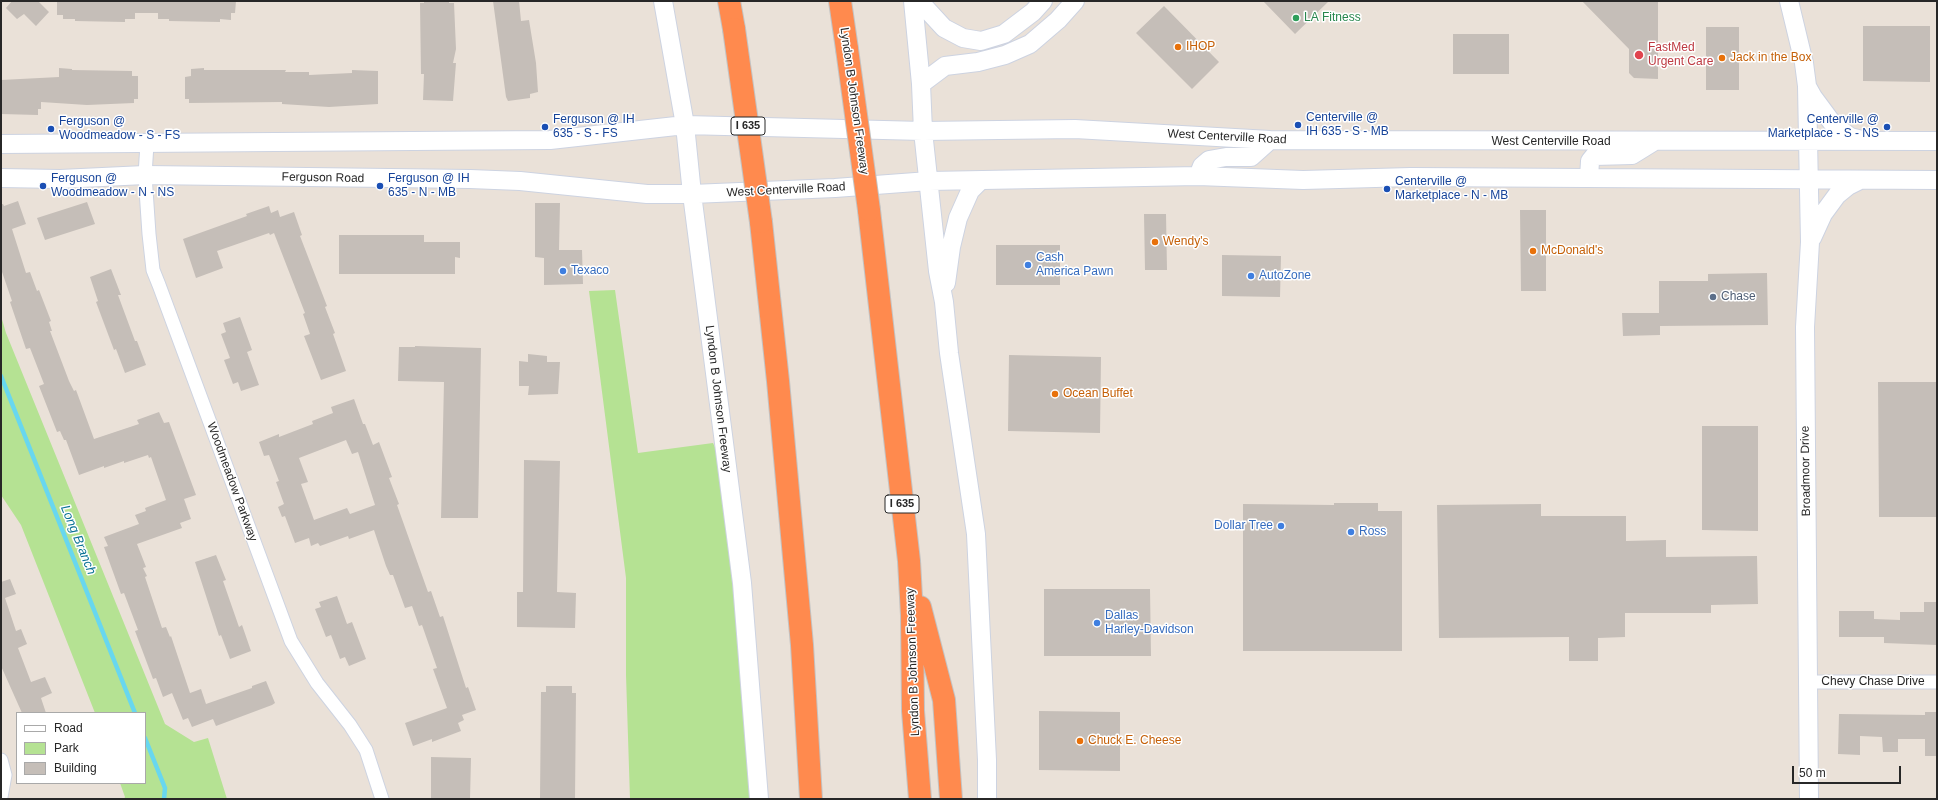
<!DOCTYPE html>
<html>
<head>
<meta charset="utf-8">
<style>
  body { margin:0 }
  #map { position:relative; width:1938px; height:800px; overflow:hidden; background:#eae1d8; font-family:Helvetica,sans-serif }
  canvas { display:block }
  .frame { position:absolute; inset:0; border:2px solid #272727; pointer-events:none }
  .legend { position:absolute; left:16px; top:712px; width:130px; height:72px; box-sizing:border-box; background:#fff; border:1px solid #a9a9a9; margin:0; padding:5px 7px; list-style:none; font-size:12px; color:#272727 }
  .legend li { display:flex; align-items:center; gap:8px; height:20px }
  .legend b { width:20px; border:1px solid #a9a9a9 }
  .scale { position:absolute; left:1792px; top:766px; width:109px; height:18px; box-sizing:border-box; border:2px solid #272727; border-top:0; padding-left:5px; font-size:12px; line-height:14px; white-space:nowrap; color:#272727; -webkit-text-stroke:3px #fff; paint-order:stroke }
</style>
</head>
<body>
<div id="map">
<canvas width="1938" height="800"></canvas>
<div class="frame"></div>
<ul class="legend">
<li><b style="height:5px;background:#fff"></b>Road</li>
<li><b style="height:11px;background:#b5e293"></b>Park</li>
<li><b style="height:11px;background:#c5beb8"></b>Building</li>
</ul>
<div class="scale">50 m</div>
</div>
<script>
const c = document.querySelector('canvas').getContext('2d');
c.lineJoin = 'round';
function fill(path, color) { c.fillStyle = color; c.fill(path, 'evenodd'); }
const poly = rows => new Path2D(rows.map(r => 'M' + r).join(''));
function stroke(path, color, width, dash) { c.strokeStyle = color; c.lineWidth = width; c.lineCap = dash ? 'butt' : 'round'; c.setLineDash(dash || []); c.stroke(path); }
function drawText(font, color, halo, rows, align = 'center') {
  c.font = font + ' Helvetica,sans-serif'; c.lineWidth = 3; c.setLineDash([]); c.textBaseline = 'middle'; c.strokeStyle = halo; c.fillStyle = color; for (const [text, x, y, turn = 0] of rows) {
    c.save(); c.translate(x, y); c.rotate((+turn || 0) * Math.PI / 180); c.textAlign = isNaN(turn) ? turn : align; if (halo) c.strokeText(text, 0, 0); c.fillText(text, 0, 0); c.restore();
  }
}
const green = poly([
  [615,290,638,453,713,443,729,478,762,799,630,799,626,675,626,578,589,291],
  [1,316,6,333,165,724,194,742,208,738,227,799,124,799,125,797,120,783,145,783,145,713,95,713,21,525,1,495]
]);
const stream = poly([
  [1,376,135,713],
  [145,738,165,788,164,799]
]);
const building = poly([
  [12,1,38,1,49,12,36,26,24,14,17,19,6,8],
  [57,1,236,1,235,13,231,13,231,20,220,19,220,22,169,21,169,19,158,19,158,13,135,13,135,19,125,19,125,22,75,21,75,19,63,19,63,15,57,15],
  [424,1,449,1,449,3,454,3,456,49,453,63,456,63,453,101,423,100,424,74,421,74,420,3,424,3],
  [493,1,519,1,521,21,529,20,536,63,538,92,530,94,530,98,508,101,506,97],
  [1263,1,1329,1,1295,34],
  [1582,1,1658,1,1658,79,1634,78,1629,73,1629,49],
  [1164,6,1219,62,1192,89,1136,33],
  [1863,26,1930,26,1930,82,1863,81],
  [1706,27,1739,27,1739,90,1706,90],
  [1453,34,1509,34,1509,74,1453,74],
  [59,68,72,69,72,70,132,71,132,76,138,76,138,99,134,99,134,103,87,105,41,102,41,109,38,109,38,115,1,114,1,80,59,77],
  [204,68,204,70,286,70,285,72,309,72,309,75,352,73,352,70,378,71,378,104,329,107,282,104,282,102,189,103,189,99,185,99,185,77,191,76,191,69],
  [18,201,26,224,12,229,26,273,30,272,37,291,39,290,51,321,49,322,52,331,50,331,69,381,74,391,76,390,94,439,139,424,137,420,159,412,164,423,169,422,196,495,184,499,191,519,180,523,182,528,137,544,146,567,143,568,147,576,145,577,162,628,166,627,170,637,171,636,190,693,201,689,206,704,252,688,252,686,266,681,275,703,272,705,216,726,213,719,192,727,188,718,183,720,172,693,163,697,156,678,153,679,135,631,138,630,124,593,121,594,104,547,108,546,104,537,139,524,135,515,146,511,145,508,166,500,151,457,149,458,148,455,124,463,124,461,104,468,104,466,79,475,66,440,64,440,60,431,57,432,39,386,44,384,30,348,26,349,10,302,12,301,1,269,1,204,3,204,4,206],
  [87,202,95,224,45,240,37,218],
  [535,203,560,203,559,250,582,250,583,284,544,285,544,258,535,257],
  [269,206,271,213,278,210,280,217,294,212,302,235,300,236,327,306,325,307,335,333,333,334,346,371,321,380,304,336,310,334,303,314,305,313,274,233,270,235,269,233,217,251,223,268,196,278,183,239,247,216,246,214],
  [1520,210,1546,210,1546,291,1521,291],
  [1144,214,1166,214,1167,270,1145,270],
  [339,235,424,235,424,242,460,242,460,258,455,257,455,274,339,274],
  [996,245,1060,245,1060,285,996,285],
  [1222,255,1281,256,1280,297,1222,296],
  [111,269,121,295,118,295,135,341,137,341,146,365,125,373,116,349,114,350,96,302,98,301,90,277],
  [1767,273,1768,325,1660,326,1660,335,1623,336,1622,313,1659,313,1659,281,1708,281,1708,274],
  [240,317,252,350,247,352,259,385,241,391,238,382,233,384,224,360,230,358,221,334,226,332,223,323],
  [415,346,481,348,478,518,441,518,444,382,398,381,399,347,415,347],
  [528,354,547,356,547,362,560,362,558,394,528,395,529,386,519,386,519,361,528,362],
  [1009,355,1101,357,1100,433,1008,431],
  [1878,382,1937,382,1937,517,1879,517],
  [354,399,363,424,365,424,373,445,379,442,392,477,389,478,399,504,397,505,428,592,431,591,440,617,443,616,466,688,468,687,476,710,462,715,464,720,458,723,461,731,432,742,432,739,413,746,405,723,447,708,433,669,437,668,422,625,419,626,412,606,405,608,393,575,390,575,386,566,374,530,349,539,348,536,320,546,318,543,311,546,309,538,295,543,285,516,282,517,278,507,284,504,276,482,279,481,269,455,264,456,259,442,279,434,279,437,313,424,312,421,333,413,331,407],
  [346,440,352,454,358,452,375,505,350,514,347,508,314,520,301,484,308,482,299,458],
  [1702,426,1758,426,1758,531,1702,530],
  [524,460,560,461,557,592,576,593,575,628,517,627,517,592,523,592],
  [1334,503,1378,503,1378,511,1402,511,1402,651,1243,651,1243,504,1334,505],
  [1541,504,1541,516,1626,516,1626,541,1666,540,1666,557,1757,556,1758,604,1711,605,1711,613,1625,613,1625,637,1598,638,1598,661,1569,661,1569,637,1439,638,1437,505],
  [216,555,226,580,223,581,239,627,242,625,251,651,230,659,221,635,219,636,195,562],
  [10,579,16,594,5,598,16,631,21,629,27,644,18,648,31,682,45,677,52,693,41,698,46,713,22,713,1,666,1,582],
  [1044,589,1150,589,1151,656,1044,656],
  [337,596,347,624,352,622,366,659,349,666,345,657,340,659,331,635,326,637,315,609,321,607,319,602],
  [1924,602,1937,602,1937,645,1884,643,1884,637,1839,637,1839,611,1874,611,1874,619,1900,620,1900,612,1924,612],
  [546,686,572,686,572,693,576,693,575,799,540,799,541,692,546,692],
  [1039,711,1120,712,1120,771,1039,770],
  [1925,712,1937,712,1937,756,1925,756,1925,739,1898,739,1898,752,1883,752,1882,737,1860,736,1860,755,1838,754,1839,714,1925,715],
  [431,757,471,758,470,799,431,799]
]);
const street = poly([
  [147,144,145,175,149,234,153,270,159,285,291,641,317,683,350,725,366,750,382,799],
  [1809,682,1937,682],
  [1,760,5,775,1,797]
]);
const secondary = poly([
  [663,1,685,125,692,194,742,583,759,799],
  [913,1,921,84,923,131,938,271,944,302,949,353,976,534,987,760,987,799],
  [919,1,944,28,963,38,981,41,1004,34,1033,12,1043,1],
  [1789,1,1804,63,1807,86,1810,242,1805,327,1809,799],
  [921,84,945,66,978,62,1005,55,1030,44,1058,20,1075,1],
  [1808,88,1813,97,1833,124,1850,137,1862,140],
  [1,144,550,140,685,125,923,131,1075,129,1270,140,1937,141],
  [1198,176,1202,166,1209,160,1226,157,1251,157,1270,140],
  [1,178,60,179,145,175,470,179,520,181,647,194,692,194,835,188,929,181,1198,176,1303,180,1411,177,1937,180],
  [1589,178,1590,161,1594,156,1632,155,1653,142],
  [1812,238,1823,214,1837,195,1848,186,1860,180],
  [946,283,951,247,958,218,970,191,980,181]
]);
const highway = poly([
  [729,1,734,29],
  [840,1,847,49],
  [869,210,909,561,912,615,913,711,920,799],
  [761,222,778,381,802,645,811,799],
  [920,607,944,700,951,799]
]);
const highwayBridge = poly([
  [734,29,761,222],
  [847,49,869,210]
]);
const markers = [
  [1296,18,4,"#2e9e5b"],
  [1178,47,4,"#e8710a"],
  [1639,55,5,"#e0444e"],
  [1722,58,4,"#e8710a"],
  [1298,125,4,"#1a4fb4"],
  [545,127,4,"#1a4fb4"],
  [1887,127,4,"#1a4fb4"],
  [51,129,4,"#1a4fb4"],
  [43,186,4,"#1a4fb4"],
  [380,186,4,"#1a4fb4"],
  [1387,189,4,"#1a4fb4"],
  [1155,242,4,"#e8710a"],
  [1533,251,4,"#e8710a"],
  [1028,265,4,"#3f7fe0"],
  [563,271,4,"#3f7fe0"],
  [1251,276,4,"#3f7fe0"],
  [1713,297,4,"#5c6f8a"],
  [1055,394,4,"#e8710a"],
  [1281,526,4,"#3f7fe0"],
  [1351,532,4,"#3f7fe0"],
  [1097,623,4,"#3f7fe0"],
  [1080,741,4,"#e8710a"]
];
const shields = [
  [748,126,34],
  [902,504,34]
];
const shieldNames = [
  ["I 635",748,126],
  ["I 635",902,504]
];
const leisureNames = [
  ["LA Fitness",1304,18]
];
const foodNames = [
  ["IHOP",1186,47],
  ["Jack in the Box",1730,58],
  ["Wendy's",1163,242],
  ["McDonald's",1541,251],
  ["Ocean Buffet",1063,394],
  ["Chuck E. Cheese",1088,741]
];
const healthNames = [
  ["FastMed",1648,48],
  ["Urgent Care",1648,62]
];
const streetNames = [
  ["Lyndon B Johnson Freeway",854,101,82],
  ["West Centerville Road",1227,137,3],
  ["West Centerville Road",1551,142],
  ["Ferguson Road",323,178,1],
  ["West Centerville Road",786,190,-3],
  ["Lyndon B Johnson Freeway",718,399,83],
  ["Broadmoor Drive",1806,471,-91],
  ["Woodmeadow Parkway",232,482,70],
  ["Lyndon B Johnson Freeway",913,662,-92],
  ["Chevy Chase Drive",1873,682]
];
const transitNames = [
  ["Centerville @",1306,118],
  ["IH 635 - S - MB",1306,132],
  ["Ferguson @ IH",553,120],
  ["635 - S - FS",553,134],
  ["Centerville @",1879,120,"right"],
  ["Marketplace - S - NS",1879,134,"right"],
  ["Ferguson @",59,122],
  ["Woodmeadow - S - FS",59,136],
  ["Ferguson @",51,179],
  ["Woodmeadow - N - NS",51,193],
  ["Ferguson @ IH",388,179],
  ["635 - N - MB",388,193],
  ["Centerville @",1395,182],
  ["Marketplace - N - MB",1395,196]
];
const shopNames = [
  ["Cash",1036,258],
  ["America Pawn",1036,272],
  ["Texaco",571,271],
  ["AutoZone",1259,276],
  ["Dollar Tree",1273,526,"right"],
  ["Ross",1359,532],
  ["Dallas",1105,616],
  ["Harley-Davidson",1105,630]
];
const serviceNames = [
  ["Chase",1721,297]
];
const waterNames = [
  ["Long Branch",78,540,68]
];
fill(green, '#b5e293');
stroke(stream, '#68d7ef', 4.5);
fill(building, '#c5beb8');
stroke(street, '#cdd3e1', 15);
stroke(secondary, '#cdd3e1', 20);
stroke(highway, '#c3c3c3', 24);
stroke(street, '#fff', 13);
stroke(secondary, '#fff', 18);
stroke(highway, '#ff8a4e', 22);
stroke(highwayBridge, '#c3c3c3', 24, []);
stroke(highwayBridge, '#ff8a4e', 22);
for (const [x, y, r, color] of markers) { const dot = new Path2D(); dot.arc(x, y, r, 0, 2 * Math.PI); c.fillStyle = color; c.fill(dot); stroke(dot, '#fff', 1.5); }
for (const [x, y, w] of shields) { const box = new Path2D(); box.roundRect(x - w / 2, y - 9, w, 18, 3); c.fillStyle = '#fff'; c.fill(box); stroke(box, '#272727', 1); }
drawText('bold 11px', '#272727', null, shieldNames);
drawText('12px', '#27864d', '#fff', leisureNames, 'left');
drawText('12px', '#c56008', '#fff', foodNames, 'left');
drawText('12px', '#be3a42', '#fff', healthNames, 'left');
drawText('12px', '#272727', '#fff', streetNames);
drawText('12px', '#164399', '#fff', transitNames, 'left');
drawText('12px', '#366cbe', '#fff', shopNames, 'left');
drawText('12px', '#4e5e75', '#fff', serviceNames, 'left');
drawText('italic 13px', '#0c7396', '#fff', waterNames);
</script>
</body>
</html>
